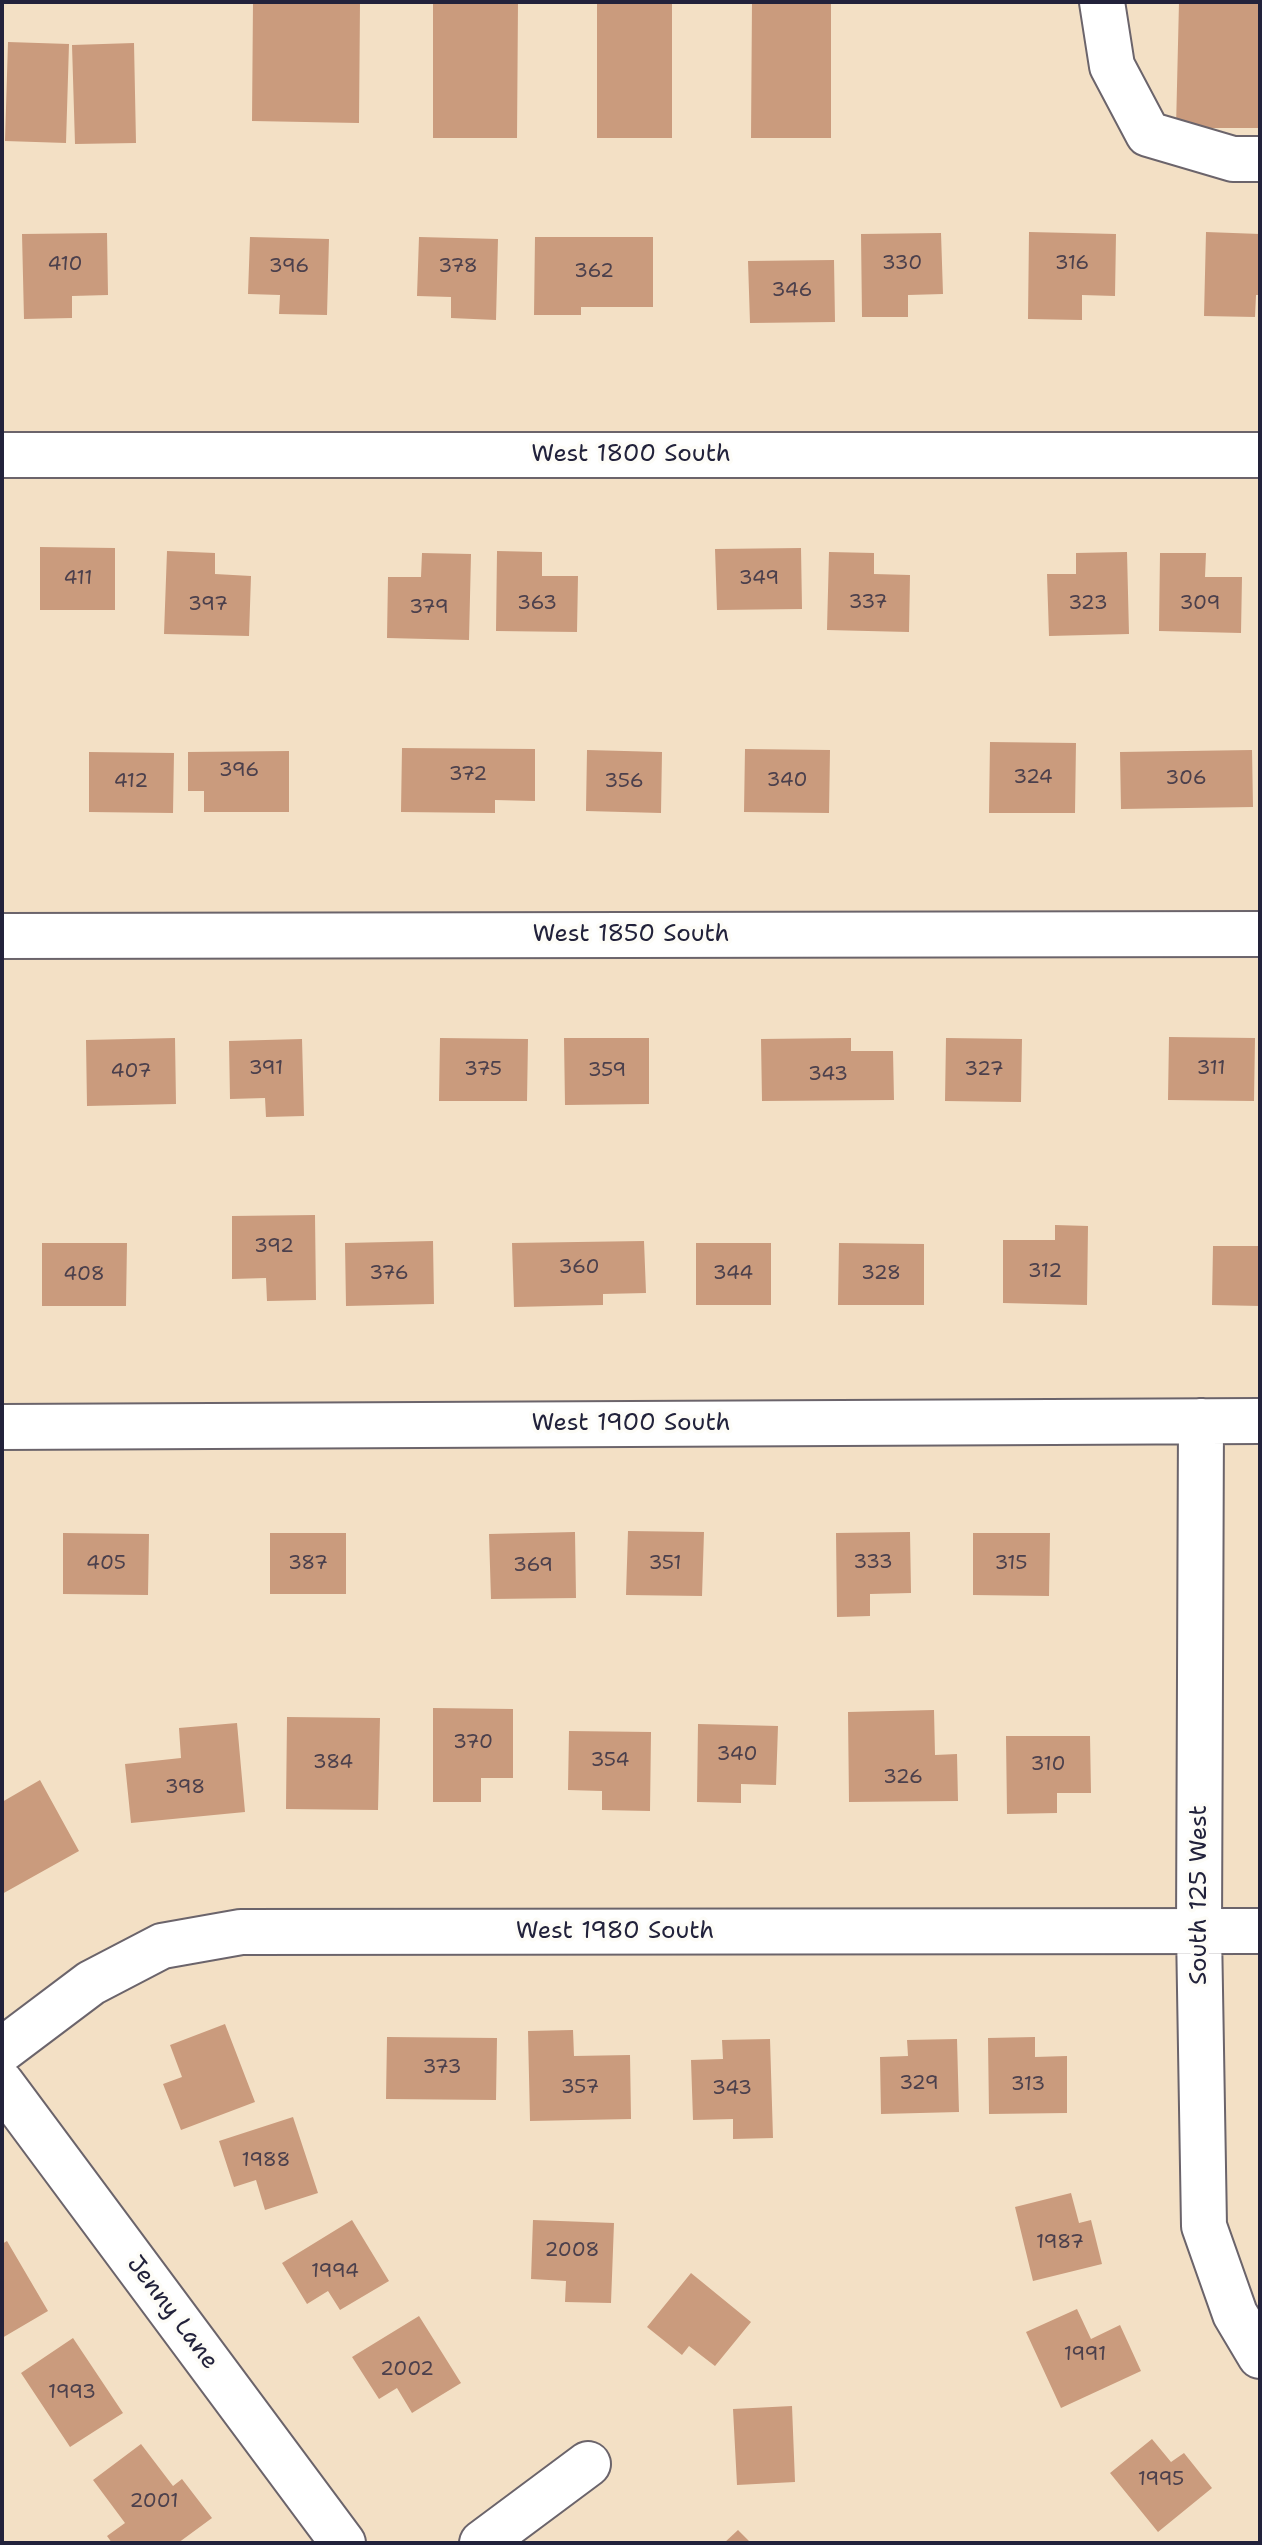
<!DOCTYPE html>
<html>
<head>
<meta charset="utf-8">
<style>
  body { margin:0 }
  #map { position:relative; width:1262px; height:2545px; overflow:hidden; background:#f3e0c5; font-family:"Shantell Sans",sans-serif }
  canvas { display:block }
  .frame { position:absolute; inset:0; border:4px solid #22223b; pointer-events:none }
</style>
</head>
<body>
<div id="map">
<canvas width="1262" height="2545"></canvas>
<div class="frame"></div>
</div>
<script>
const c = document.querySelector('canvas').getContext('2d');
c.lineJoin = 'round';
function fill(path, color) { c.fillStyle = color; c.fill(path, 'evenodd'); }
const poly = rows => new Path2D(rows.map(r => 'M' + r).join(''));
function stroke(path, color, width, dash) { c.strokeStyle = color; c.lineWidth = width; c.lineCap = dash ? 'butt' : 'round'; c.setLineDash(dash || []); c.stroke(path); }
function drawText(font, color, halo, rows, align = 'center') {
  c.font = font + ' "Shantell Sans",sans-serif'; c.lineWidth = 7; c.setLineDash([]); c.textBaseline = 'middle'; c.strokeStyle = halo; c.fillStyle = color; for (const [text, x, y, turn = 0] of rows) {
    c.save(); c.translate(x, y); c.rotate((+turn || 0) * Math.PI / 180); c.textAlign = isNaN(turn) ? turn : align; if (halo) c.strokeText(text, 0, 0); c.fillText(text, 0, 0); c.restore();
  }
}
const building = poly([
  [253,2,360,2,359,123,252,121],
  [433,2,518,2,517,138,433,138],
  [597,2,672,2,672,138,597,138],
  [752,2,831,2,831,138,751,138],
  [1179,2,1260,2,1260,128,1176,128],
  [8,42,69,44,66,143,5,141],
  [134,43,136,143,75,144,72,45],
  [1029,232,1116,234,1115,296,1082,295,1082,320,1028,319],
  [1206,232,1260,234,1260,295,1256,295,1255,317,1204,316],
  [107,233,108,295,72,296,72,318,24,319,22,234],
  [941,233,943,294,908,295,908,317,862,317,861,234],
  [250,237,329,239,327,315,279,314,280,295,248,294],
  [419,237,498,239,496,320,451,318,451,297,417,296],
  [535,237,653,237,653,307,581,307,581,315,534,315],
  [834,260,835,322,750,323,748,261],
  [40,547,115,548,115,610,40,610],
  [801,548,802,609,717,610,715,549],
  [167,551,215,553,215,574,251,576,249,636,164,634],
  [497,551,542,552,542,576,578,576,577,632,496,631],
  [829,552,874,553,874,574,910,575,909,632,827,630],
  [1127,552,1129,634,1049,636,1047,574,1076,574,1076,553],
  [422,553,471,554,469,640,387,638,388,577,421,577],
  [1160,553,1206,553,1205,577,1242,577,1241,633,1159,631],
  [990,742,1076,743,1075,813,989,813],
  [402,748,535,749,535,801,495,800,495,813,401,812],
  [745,749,830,750,829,813,744,812],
  [587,750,662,752,661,813,586,811],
  [1252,750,1253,807,1121,809,1120,752],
  [289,751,289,812,204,812,204,791,188,791,188,752],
  [89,752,174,753,173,813,89,812],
  [1169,1037,1255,1038,1254,1101,1168,1100],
  [175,1038,176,1104,87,1106,86,1040],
  [440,1038,528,1039,527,1101,439,1101],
  [564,1038,649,1038,649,1104,565,1105],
  [851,1038,851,1051,893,1051,894,1100,762,1101,761,1039],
  [946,1038,1022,1039,1021,1102,945,1101],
  [302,1039,304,1116,266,1117,265,1098,230,1099,229,1041],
  [315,1215,316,1300,267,1301,266,1278,232,1279,232,1216],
  [1055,1225,1088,1226,1087,1305,1003,1303,1003,1240,1055,1240],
  [433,1241,434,1304,346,1306,345,1243],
  [644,1241,646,1293,603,1294,603,1305,514,1307,512,1243],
  [42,1243,127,1243,126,1306,42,1306],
  [696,1243,771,1243,771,1305,696,1305],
  [839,1243,924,1244,924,1305,838,1305],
  [1213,1246,1260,1246,1260,1306,1212,1305],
  [628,1531,704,1532,702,1596,626,1595],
  [575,1532,576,1598,491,1599,489,1534],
  [910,1532,911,1593,870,1594,870,1616,837,1617,836,1533],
  [63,1533,149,1534,148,1595,63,1594],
  [270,1533,346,1533,346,1594,270,1594],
  [973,1533,1050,1533,1049,1596,973,1595],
  [433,1708,513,1709,513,1778,481,1778,481,1802,433,1802],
  [934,1710,935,1755,957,1754,958,1801,849,1802,848,1712],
  [287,1717,380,1718,378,1810,286,1809],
  [237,1723,245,1812,131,1823,125,1764,181,1758,179,1728],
  [698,1724,778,1726,776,1785,741,1784,741,1803,697,1802],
  [569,1731,651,1732,650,1811,602,1810,602,1791,568,1790],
  [1006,1736,1090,1736,1091,1793,1057,1793,1057,1813,1007,1814],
  [40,1780,79,1851,2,1894,2,1802],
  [225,2024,255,2102,181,2130,163,2084,182,2077,170,2045],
  [573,2030,574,2056,630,2055,631,2119,530,2121,528,2031],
  [387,2037,497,2038,496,2100,386,2099],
  [1035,2037,1035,2057,1067,2056,1067,2113,989,2114,988,2038],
  [770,2039,773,2138,733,2139,733,2119,693,2120,691,2060,723,2059,722,2040],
  [957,2039,959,2112,881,2114,880,2057,908,2056,907,2040],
  [293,2117,318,2193,265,2210,256,2180,234,2187,219,2141],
  [1071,2193,1079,2223,1091,2220,1102,2264,1033,2281,1015,2207],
  [352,2220,389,2281,340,2310,328,2291,307,2304,282,2263],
  [533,2220,614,2223,611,2303,565,2302,566,2281,531,2279],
  [7,2241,48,2311,2,2338,2,2244],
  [691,2273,751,2322,715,2366,689,2346,682,2355,647,2327],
  [1077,2309,1091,2339,1120,2325,1141,2371,1061,2408,1026,2332],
  [419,2316,461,2383,412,2413,397,2388,379,2399,352,2357],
  [73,2338,123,2413,70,2447,21,2373],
  [792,2406,795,2482,737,2485,733,2409],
  [1152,2439,1171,2462,1184,2453,1212,2488,1158,2532,1110,2473],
  [141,2444,173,2486,182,2479,212,2518,178,2543,112,2543,107,2536,125,2523,93,2480],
  [738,2530,751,2543,724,2543]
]);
const minor = poly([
  [1102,2,1112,66,1148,134,1233,159,1260,159],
  [2,455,1260,455],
  [2,936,1260,934],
  [1201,1421,1199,1931,1204,2226,1235,2314,1260,2356],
  [2,1427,1260,1421],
  [2,2050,91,1983,162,1946,241,1932,1260,1931],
  [2,2084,343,2543],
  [482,2543,588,2464]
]);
const numberNames = [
  ["330",902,264],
  ["316",1072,264],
  ["410",65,265],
  ["396",289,267],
  ["378",458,267],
  ["362",594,272],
  ["346",792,291],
  ["411",78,579],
  ["349",759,579],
  ["337",868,603],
  ["363",537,604],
  ["323",1088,604],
  ["309",1200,604],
  ["397",208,605],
  ["379",429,608],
  ["396",239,771],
  ["372",468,775],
  ["324",1033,778],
  ["306",1186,779],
  ["340",787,781],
  ["412",131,782],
  ["356",624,782],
  ["391",266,1069],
  ["311",1211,1069],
  ["375",483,1070],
  ["327",984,1070],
  ["359",607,1071],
  ["407",131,1072],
  ["343",828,1075],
  ["392",274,1247],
  ["360",579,1268],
  ["312",1045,1272],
  ["376",389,1274],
  ["344",733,1274],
  ["328",881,1274],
  ["408",84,1275],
  ["333",873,1563],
  ["405",106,1564],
  ["387",308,1564],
  ["351",665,1564],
  ["315",1011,1564],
  ["369",533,1566],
  ["370",473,1743],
  ["340",737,1755],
  ["354",610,1761],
  ["384",333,1763],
  ["310",1048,1765],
  ["326",903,1778],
  ["398",185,1788],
  ["373",442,2068],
  ["329",919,2084],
  ["313",1028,2085],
  ["357",580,2088],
  ["343",732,2089],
  ["1988",266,2161],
  ["1987",1060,2243],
  ["2008",572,2251],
  ["1994",335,2272],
  ["1991",1085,2355],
  ["2002",407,2370],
  ["1993",72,2393],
  ["1995",1161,2480],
  ["2001",154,2502]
];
const streetNames = [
  ["West 1800 South",631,455],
  ["West 1850 South",631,935],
  ["West 1900 South",631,1424],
  ["South 125 West",1200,1895,-90],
  ["West 1980 South",615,1932],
  ["Jenny Lane",172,2313,53]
];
fill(building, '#ca9b7d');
stroke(minor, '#6b646b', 48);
stroke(minor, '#fff', 44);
drawText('20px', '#4c404c', null, numberNames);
drawText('24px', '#22223b', '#fdfcf7', streetNames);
</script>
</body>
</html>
